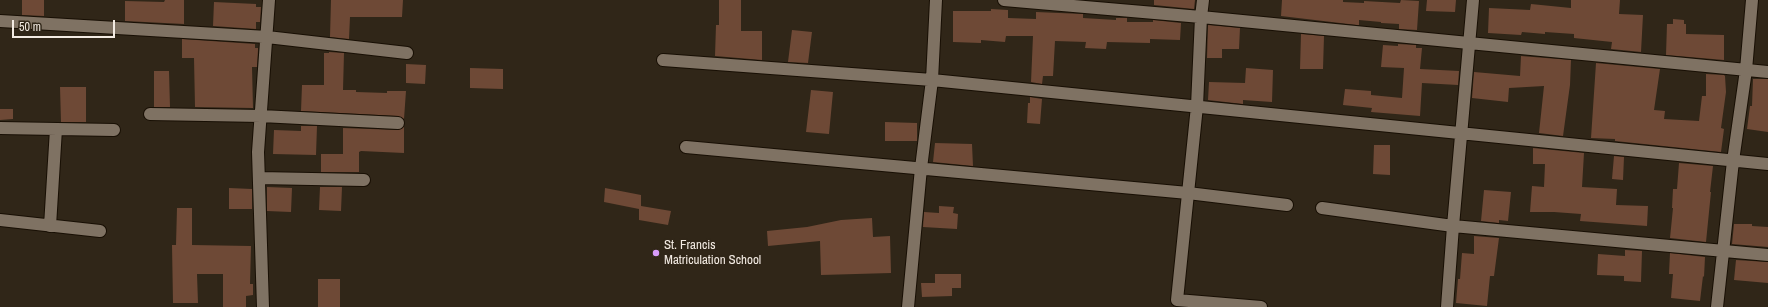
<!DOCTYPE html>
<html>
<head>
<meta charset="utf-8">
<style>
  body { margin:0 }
  #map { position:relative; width:1768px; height:307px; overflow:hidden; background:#302618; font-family:"Archivo Narrow",sans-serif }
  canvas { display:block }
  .scale { position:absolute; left:12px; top:20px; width:103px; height:18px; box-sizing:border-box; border:2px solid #f3ebe3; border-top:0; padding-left:5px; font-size:12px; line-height:14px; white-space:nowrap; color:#f3ebe3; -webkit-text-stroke:3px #302618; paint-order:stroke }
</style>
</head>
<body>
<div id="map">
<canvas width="1768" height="307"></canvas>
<div class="scale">50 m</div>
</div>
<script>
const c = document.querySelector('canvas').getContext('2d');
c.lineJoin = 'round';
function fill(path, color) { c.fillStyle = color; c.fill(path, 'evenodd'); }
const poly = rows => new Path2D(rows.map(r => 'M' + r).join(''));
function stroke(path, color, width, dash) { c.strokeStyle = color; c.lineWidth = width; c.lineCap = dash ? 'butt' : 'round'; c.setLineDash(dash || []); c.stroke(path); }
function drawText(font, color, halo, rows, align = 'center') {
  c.font = font + ' "Archivo Narrow",sans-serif'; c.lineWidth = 3.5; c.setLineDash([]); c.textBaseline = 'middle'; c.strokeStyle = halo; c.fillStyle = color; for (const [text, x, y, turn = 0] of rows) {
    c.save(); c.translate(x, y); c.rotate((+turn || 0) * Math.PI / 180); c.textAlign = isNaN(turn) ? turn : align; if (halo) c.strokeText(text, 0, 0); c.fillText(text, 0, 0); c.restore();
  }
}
const building = poly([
  [22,0,44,0,44,16,22,15],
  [165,0,184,0,184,24,125,21,125,1,164,2],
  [331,0,403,0,402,17,350,17,349,39,330,37],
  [719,0,741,0,741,31,762,31,762,60,715,56,716,25,719,25],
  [1154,0,1195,0,1194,9,1154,5],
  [1282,0,1343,0,1343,2,1364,3,1364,1,1400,3,1401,0,1419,1,1417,30,1399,29,1399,24,1381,23,1381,22,1359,20,1359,25,1357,25,1281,16],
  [1427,0,1456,0,1455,12,1426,11],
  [1571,0,1620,0,1619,14,1643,15,1641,52,1611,49,1612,42,1574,38,1574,34,1545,32,1545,34,1522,32,1521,35,1488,33,1489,8,1530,10,1531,4,1571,8],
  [214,2,256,4,256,7,261,7,260,22,256,22,256,29,213,26],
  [991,9,1008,10,1008,18,1036,19,1036,12,1083,14,1083,18,1116,20,1116,18,1127,18,1127,22,1153,22,1153,20,1181,23,1180,40,1150,39,1150,43,1107,42,1106,49,1085,48,1086,42,1055,41,1053,76,1043,76,1042,84,1031,82,1033,36,1006,36,1005,42,981,40,981,43,953,42,953,11,991,11],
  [1673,19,1684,20,1684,24,1686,24,1686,34,1724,35,1724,60,1666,55,1667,24,1673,24],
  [1208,25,1240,28,1239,49,1222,49,1222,58,1207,58],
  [792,30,812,32,808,63,788,62],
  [1301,34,1324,36,1323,69,1300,69],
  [182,39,255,44,255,48,258,48,258,50,257,67,252,67,253,108,195,107,194,58,182,58],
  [1398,44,1416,45,1416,48,1422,48,1420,69,1459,71,1458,85,1422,83,1420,116,1371,112,1372,108,1343,105,1345,89,1371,91,1371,95,1402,98,1404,68,1381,67,1383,45,1398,46],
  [329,52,344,53,343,90,356,90,356,92,387,93,387,91,406,91,404,119,398,116,301,111,302,85,324,85,324,53,329,53],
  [1521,56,1571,60,1570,85,1563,136,1539,133,1544,86,1509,88,1508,102,1472,98,1474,72,1520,76],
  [1596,63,1660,69,1654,110,1665,111,1664,119,1699,121,1702,96,1706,96,1706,74,1724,75,1725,76,1726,92,1721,128,1724,129,1721,152,1615,141,1615,139,1591,138],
  [406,64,426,65,425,84,406,83],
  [470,68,503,69,503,89,470,88],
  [1246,68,1273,70,1272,102,1243,100,1243,104,1208,100,1209,82,1245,83],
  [154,71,169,71,170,107,154,107],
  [1753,79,1768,79,1768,132,1747,129,1750,106,1752,106],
  [60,87,86,87,86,122,61,122],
  [811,90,833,92,829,134,806,132],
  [1030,97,1042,99,1040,124,1027,123,1028,103,1030,103],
  [0,109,13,109,13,119,0,120],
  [885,122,917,123,917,141,885,141],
  [301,126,317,126,316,155,273,154,274,130,301,131],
  [404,127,404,153,361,151,359,152,359,172,321,172,321,154,343,154,343,128,398,130],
  [935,143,972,144,973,166,933,162],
  [1374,145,1390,145,1390,175,1373,174],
  [1533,148,1584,153,1582,187,1617,189,1616,205,1648,206,1647,226,1580,221,1581,214,1554,212,1530,212,1532,186,1544,187,1545,164,1533,164],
  [1614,156,1624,157,1623,180,1612,179],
  [1679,163,1713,166,1710,192,1711,192,1706,242,1670,238,1673,208,1672,208,1673,189,1677,189],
  [267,187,292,188,291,212,267,211],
  [320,187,342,187,341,211,319,210],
  [229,188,252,189,252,209,229,209],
  [605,188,641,195,641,206,671,211,668,225,639,220,639,209,604,202],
  [1484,190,1511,192,1508,221,1499,220,1499,223,1481,221],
  [939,206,954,207,953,213,958,214,957,229,923,227,924,212,939,213],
  [177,208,192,208,192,245,251,246,250,284,253,284,253,295,246,296,246,307,223,307,223,274,197,274,198,303,173,303,172,245,176,245],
  [872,218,873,237,890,236,891,273,821,275,820,241,768,246,767,231,807,227,841,220],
  [1734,224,1752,224,1752,226,1768,227,1768,247,1732,244],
  [1474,236,1499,238,1494,276,1490,276,1487,306,1456,303,1458,279,1460,279,1462,253,1474,254],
  [1625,250,1642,251,1641,282,1624,281,1624,276,1597,275,1598,254,1625,256],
  [1670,253,1705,257,1704,277,1703,276,1700,301,1671,298,1673,274,1669,274],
  [1736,260,1768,262,1768,283,1734,280],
  [935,274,961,274,961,288,952,288,952,296,922,297,921,283,935,283],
  [318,279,340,279,340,307,318,307]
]);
const street = poly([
  [1004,0,1201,17,1197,106,1177,300,1261,307],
  [1203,0,1201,17,1768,72],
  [1473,0,1453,226,1768,255],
  [0,21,267,37,407,53],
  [663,60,932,80,1768,164],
  [150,114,261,116,398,123],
  [0,128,114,130],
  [686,147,1188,193,1287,205],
  [259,178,364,180],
  [1322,208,1453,226,1447,307],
  [0,220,100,231],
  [50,226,56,129],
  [263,307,258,152,269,0],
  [908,307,921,168,932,80,936,0],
  [1717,307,1733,161,1746,70,1752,0]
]);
const markers = [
  [656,253,4,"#d79bf9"]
];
const poiNames = [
  ["St. Francis",664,246],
  ["Matriculation School",664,261]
];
fill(building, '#6e4936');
stroke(street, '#180f04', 14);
stroke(street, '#7f7263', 12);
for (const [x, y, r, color] of markers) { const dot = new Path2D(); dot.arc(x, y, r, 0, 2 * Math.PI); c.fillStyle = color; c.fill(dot); stroke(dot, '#302618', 1.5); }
drawText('13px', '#f3ebe3', '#302618', poiNames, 'left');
</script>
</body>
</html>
